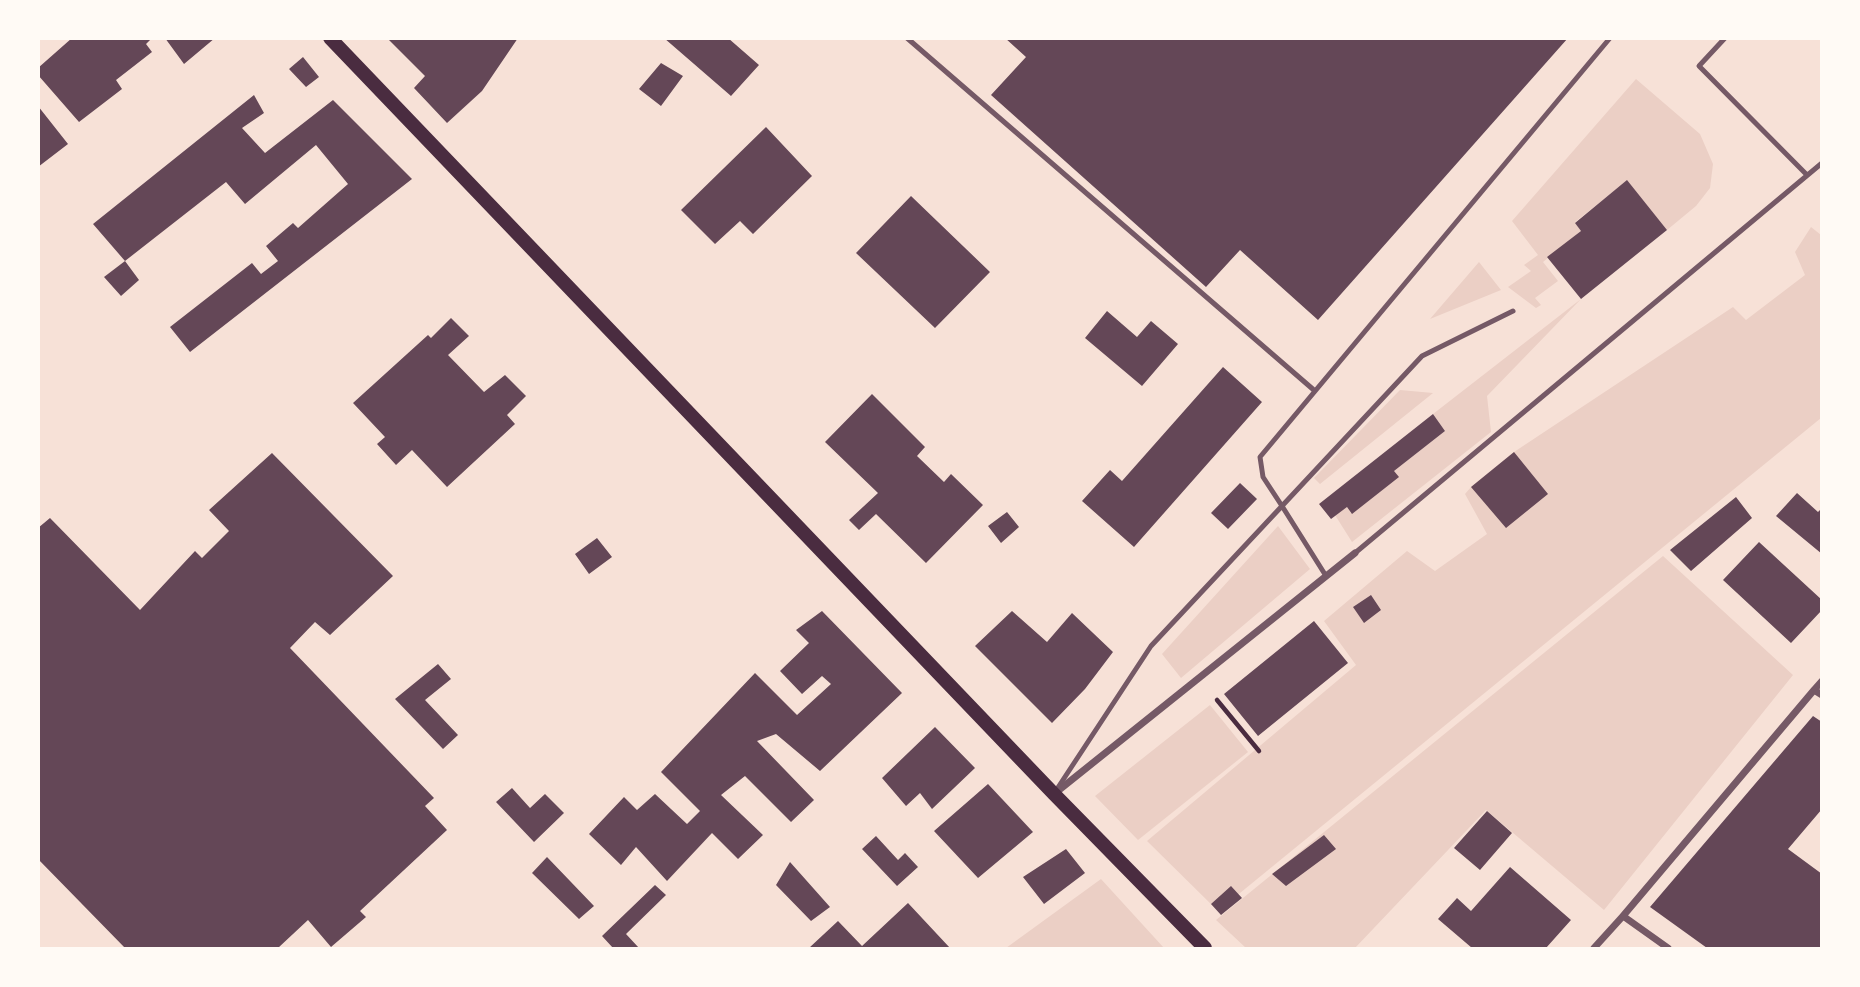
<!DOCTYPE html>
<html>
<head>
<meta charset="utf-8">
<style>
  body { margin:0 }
  #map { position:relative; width:1860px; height:987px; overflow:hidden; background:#f7e1d7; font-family:"Asap Condensed",sans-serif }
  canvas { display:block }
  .frame { position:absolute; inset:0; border:40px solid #fffaf5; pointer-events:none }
</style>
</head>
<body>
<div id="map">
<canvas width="1860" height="987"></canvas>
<div class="frame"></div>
</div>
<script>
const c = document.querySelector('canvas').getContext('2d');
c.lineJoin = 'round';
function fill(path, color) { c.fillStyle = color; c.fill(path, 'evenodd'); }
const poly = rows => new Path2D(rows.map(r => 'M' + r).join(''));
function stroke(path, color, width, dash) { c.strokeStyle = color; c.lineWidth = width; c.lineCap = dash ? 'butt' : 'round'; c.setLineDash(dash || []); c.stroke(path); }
const green = poly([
  [1636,79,1700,134,1713,164,1710,188,1696,206,1667,230,1627,181,1575,222,1581,231,1543,262,1558,281,1535,298,1541,305,1536,308,1508,287,1531,271,1524,265,1538,255,1512,221],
  [1811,227,1821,235,1821,418,1218,911,1147,841,1356,665,1324,621,1407,551,1435,571,1487,534,1465,494,1471,487,1514,452,1733,307,1746,320,1805,275,1795,252],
  [1479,262,1501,290,1430,319],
  [1581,299,1487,396,1491,432,1352,542,1335,515,1347,507,1351,513,1394,471,1445,431,1433,414],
  [1400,390,1433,393,1320,484,1314,478],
  [1278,526,1310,569,1181,678,1162,654],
  [1663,556,1793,675,1604,910,1486,810,1355,948,1246,948,1216,920],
  [1210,705,1248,752,1138,840,1095,796],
  [1101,879,1164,948,1006,948]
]);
const building = poly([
  [72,38,152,38,146,44,152,52,116,80,122,89,79,122,38,75,38,68],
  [165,38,215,38,184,64],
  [387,38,518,38,482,91,447,123,414,88,425,76],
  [664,38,728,38,759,65,731,96],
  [1005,38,1568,38,1318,320,1240,250,1206,287,991,95,1026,57],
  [303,57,319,77,306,87,289,69],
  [661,63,683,76,661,106,639,89],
  [254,95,264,113,242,128,265,153,333,100,412,179,190,352,170,327,252,263,261,274,278,261,266,246,293,223,298,228,348,184,316,145,245,204,226,182,125,261,93,224],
  [38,106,68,144,38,167],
  [766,127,812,176,753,234,740,221,715,244,681,210],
  [1627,180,1667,230,1581,299,1547,257,1581,231,1575,223],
  [911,196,990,272,935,328,856,253],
  [125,261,139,280,121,296,104,277],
  [1107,311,1137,337,1151,321,1178,344,1142,386,1085,338],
  [451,318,469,336,448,355,484,392,505,375,526,396,507,415,515,424,447,487,412,450,396,465,377,444,385,437,353,403,428,335,431,338],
  [1223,367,1262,402,1134,547,1082,501,1110,470,1122,481],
  [872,394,925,447,917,456,944,482,951,474,983,505,926,563,876,514,859,530,849,520,878,493,825,442],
  [1433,414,1445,431,1394,471,1399,477,1352,514,1347,507,1331,519,1319,504],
  [1514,452,1548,494,1506,528,1471,487],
  [272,453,393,576,330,635,315,622,290,648,434,798,425,806,447,830,360,911,366,917,331,947,308,920,278,948,125,948,38,859,38,528,50,518,140,610,195,551,202,558,229,531,209,510],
  [1240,483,1257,499,1228,529,1211,513],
  [1797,493,1818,512,1822,508,1822,554,1776,516],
  [1736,497,1752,518,1691,571,1670,550],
  [1007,512,1019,527,1001,543,988,526],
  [597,538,612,557,589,574,575,554],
  [1759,542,1822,600,1822,610,1791,643,1723,580],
  [1371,595,1381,610,1364,623,1353,607],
  [822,611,902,693,820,771,776,734,757,741,814,800,791,822,745,776,721,795,763,835,738,859,712,833,667,881,636,847,621,865,589,834,624,797,637,810,655,794,687,824,700,811,661,772,755,673,797,715,831,684,822,676,802,694,780,671,809,643,796,630],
  [1012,611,1047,642,1072,613,1113,652,1085,689,1052,723,975,646],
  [1314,621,1348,663,1258,736,1224,694],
  [438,664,451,679,425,700,458,735,443,749,395,699],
  [1813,716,1822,722,1822,809,1788,849,1822,874,1822,948,1707,948,1650,907],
  [935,727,975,768,932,809,920,793,906,806,882,778],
  [988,784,1033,832,978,878,934,831],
  [512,788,530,808,545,794,564,813,534,842,496,802],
  [1487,811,1512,833,1480,870,1454,848],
  [1324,835,1336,849,1286,886,1272,874],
  [876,836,898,860,905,853,918,867,897,886,862,849],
  [1066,849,1085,873,1044,904,1023,877],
  [547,857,594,906,579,919,532,873],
  [790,862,830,907,811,921,776,885],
  [1510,867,1571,920,1546,948,1472,948,1438,919,1457,898,1471,911],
  [655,885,666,895,626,934,639,948,613,948,602,936],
  [1231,886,1242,898,1221,915,1211,904],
  [908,903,950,948,809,948,838,921,862,946]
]);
const path = poly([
  [1217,700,1259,751]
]);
const service = poly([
  [907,38,1315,391],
  [1725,38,1699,66,1807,175],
  [1355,553,1822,163],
  [1326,576,1282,506,1422,356,1513,311],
  [1057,789,1151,646,1282,506,1263,477,1260,457,1610,38]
]);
const minor = poly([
  [1822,681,1814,690,1822,695],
  [1054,794,1355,553],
  [1623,916,1814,690],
  [1594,948,1623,916,1668,948]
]);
const secondary = poly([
  [330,38,1054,794,1205,948]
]);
fill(green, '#ebcfc5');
fill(building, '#644757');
stroke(path, '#4a2c40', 4.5);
stroke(service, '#755966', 5);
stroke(minor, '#755966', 7);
stroke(secondary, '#4a2c40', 14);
</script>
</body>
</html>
